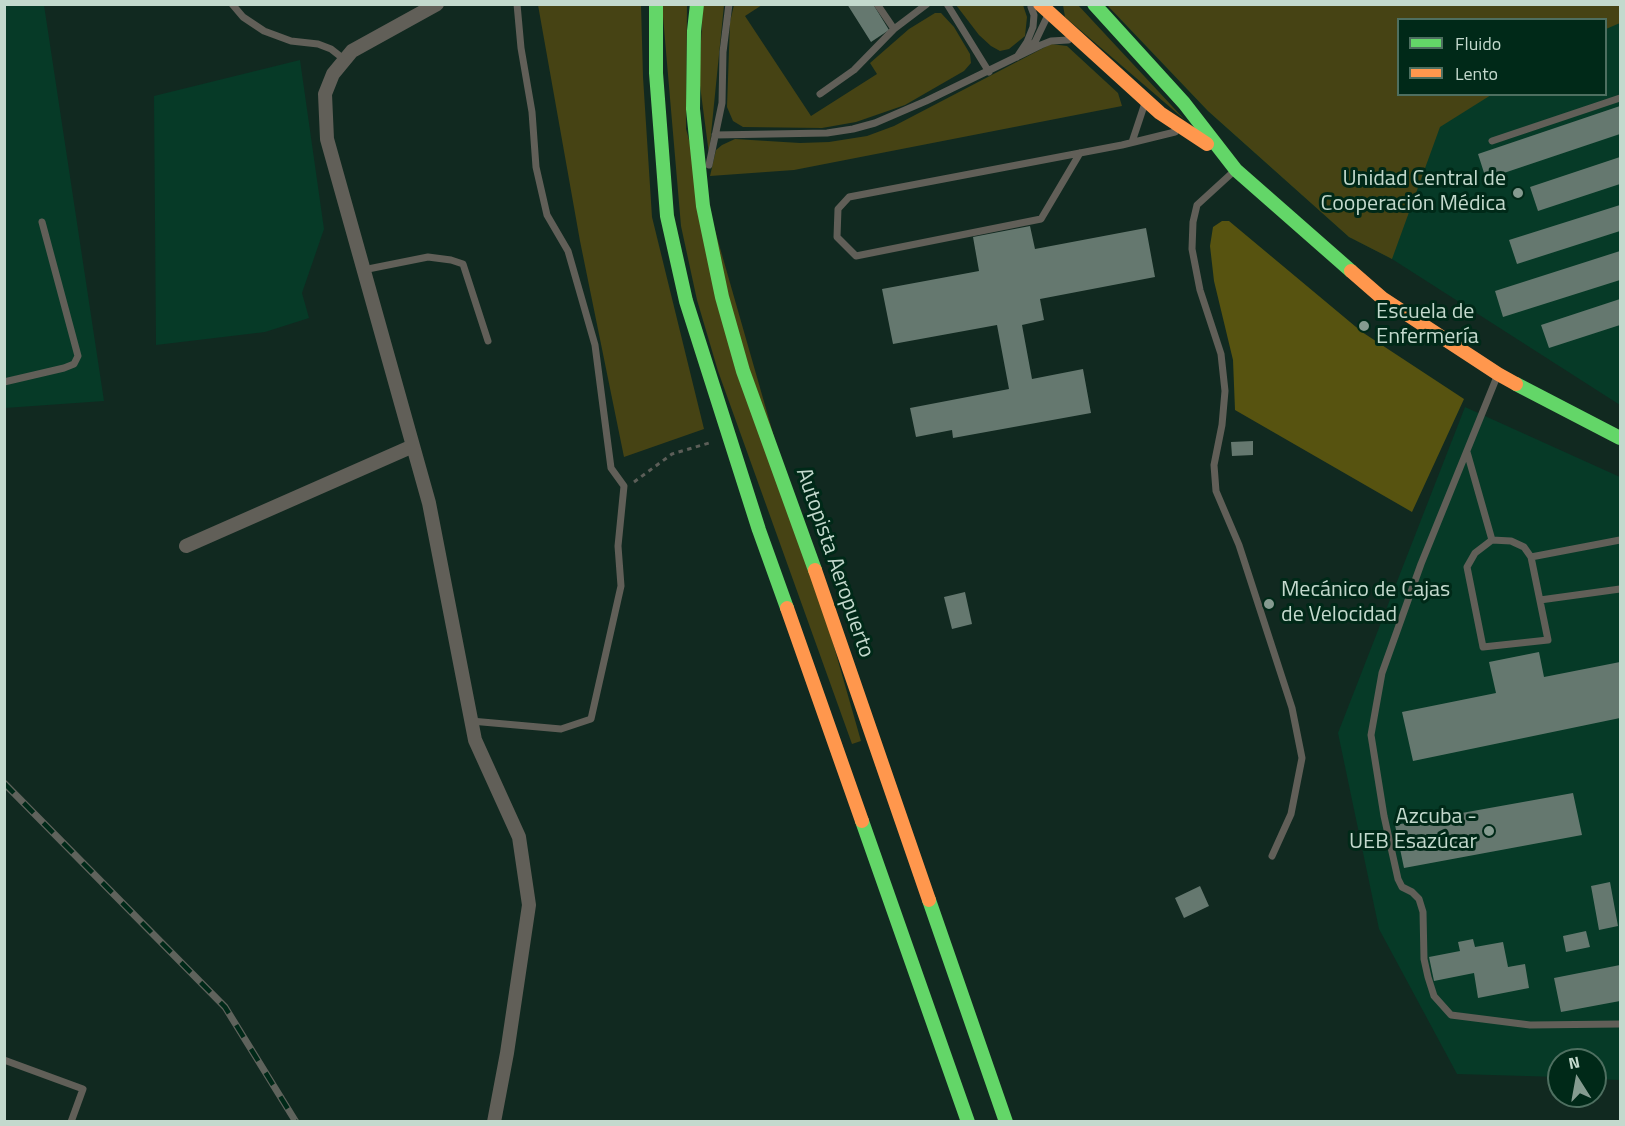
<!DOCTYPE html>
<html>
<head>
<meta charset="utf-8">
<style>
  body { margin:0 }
  #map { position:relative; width:1625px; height:1126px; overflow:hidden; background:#112920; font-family:"Titillium Web",sans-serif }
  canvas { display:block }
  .frame { position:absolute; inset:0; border:6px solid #c3d9cd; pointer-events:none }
  .legend { position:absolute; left:1397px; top:18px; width:210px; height:78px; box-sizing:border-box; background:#002918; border:2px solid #4e6f60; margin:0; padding:8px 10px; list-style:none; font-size:18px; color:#c3d9cd }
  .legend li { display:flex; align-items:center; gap:12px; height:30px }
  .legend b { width:30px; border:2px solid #4e6f60 }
  .north { position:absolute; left:1547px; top:1048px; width:60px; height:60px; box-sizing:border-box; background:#002918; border:2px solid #4e6f60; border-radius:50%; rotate:349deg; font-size:16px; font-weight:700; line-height:24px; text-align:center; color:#c3d9cd }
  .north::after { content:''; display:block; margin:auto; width:21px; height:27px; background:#859b90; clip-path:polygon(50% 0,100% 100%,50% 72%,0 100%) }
</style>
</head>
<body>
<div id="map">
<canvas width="1625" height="1126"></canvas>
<div class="frame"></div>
<ul class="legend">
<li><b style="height:8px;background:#63d668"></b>Fluido</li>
<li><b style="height:8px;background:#ff974d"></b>Lento</li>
</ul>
<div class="north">N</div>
</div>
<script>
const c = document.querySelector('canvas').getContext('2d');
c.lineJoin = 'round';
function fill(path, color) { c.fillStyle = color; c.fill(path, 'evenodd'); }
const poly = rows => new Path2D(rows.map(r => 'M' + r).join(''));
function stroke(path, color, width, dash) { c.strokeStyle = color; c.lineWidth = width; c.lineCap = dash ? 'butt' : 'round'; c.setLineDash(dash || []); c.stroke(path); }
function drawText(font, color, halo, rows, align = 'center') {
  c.font = font + ' "Titillium Web",sans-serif'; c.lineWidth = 6; c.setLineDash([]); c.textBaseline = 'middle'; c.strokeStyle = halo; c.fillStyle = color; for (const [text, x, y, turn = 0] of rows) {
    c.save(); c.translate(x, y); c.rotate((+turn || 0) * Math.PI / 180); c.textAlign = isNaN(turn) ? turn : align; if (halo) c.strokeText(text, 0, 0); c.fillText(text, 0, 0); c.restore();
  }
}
const built = poly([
  [5,5,44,5,104,401,5,408],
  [1620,5,1620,405,1392,259,1349,237,1208,111,1120,19],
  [1398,20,1606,20,1606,94,1398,94],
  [300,60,324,229,302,293,309,318,265,332,156,345,154,96],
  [1465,407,1620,477,1620,1080,1595,1079,1595,1060,1559,1060,1559,1077,1457,1074,1379,929,1338,733]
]);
const green = poly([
  [1620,4,1620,23,1606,29,1606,20,1398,20,1398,94,1491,95,1440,127,1392,259,1349,237,1208,111,1107,5],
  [538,5,641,5,643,77,652,217,704,429,624,457,580,241],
  [662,5,687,5,686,129,861,741,852,744,718,371,697,300,681,226],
  [703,5,724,5,709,154,699,78],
  [734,5,762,5,745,16,811,116,877,74,870,63,909,29,935,13,941,13,954,27,970,54,971,63,964,71,905,105,856,122,822,128,743,127,733,121,727,107,730,22],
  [956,5,1023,5,1027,17,1025,36,1009,49,1000,51,991,46,979,35],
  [1063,5,1078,5,1185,120,1065,17],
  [1051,44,1067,46,1118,93,1122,106,794,170,710,176,716,150,722,145,735,139,800,143,829,142,867,136,894,126]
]);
const forest = poly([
  [1222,221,1229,221,1362,332,1464,399,1412,512,1235,410,1233,360,1214,281,1210,246,1213,227]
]);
const building = poly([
  [847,4,873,4,889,30,871,42],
  [1620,106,1620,134,1486,179,1478,154],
  [1620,157,1620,184,1538,211,1530,187],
  [1620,205,1620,231,1517,264,1509,240],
  [1030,226,1035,249,1146,228,1155,277,1040,299,1044,320,1022,325,1032,379,1083,369,1091,413,953,438,952,430,916,437,910,408,1009,389,997,325,893,344,882,289,979,271,973,237],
  [1620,251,1620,280,1503,317,1495,291],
  [1620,299,1620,325,1549,348,1541,325],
  [1253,441,1253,455,1232,456,1231,442],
  [965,592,972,624,952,629,944,597],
  [1539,652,1544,677,1620,662,1620,718,1413,761,1402,712,1496,693,1489,662],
  [1573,793,1582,835,1404,868,1395,825],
  [1610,882,1618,926,1599,930,1591,886],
  [1200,886,1209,906,1184,918,1175,898],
  [1586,931,1590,947,1566,952,1563,936],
  [1473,939,1475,947,1503,942,1508,967,1525,964,1529,988,1478,998,1474,973,1434,981,1429,957,1460,951,1458,942],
  [1620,965,1620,1001,1561,1012,1554,978]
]);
const path = poly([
  [634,482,672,454,709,443]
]);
const lane = poly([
  [232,4,243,17,264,31,291,41,318,44,331,49,345,60],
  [877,4,894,29],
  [947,4,989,72],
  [1028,48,1035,42,1047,17],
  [1017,57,1027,42,1033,27,1034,15,1031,7],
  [820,94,854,70,894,29,927,4],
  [715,135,827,133,853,129,875,123,926,101,1041,45,1051,41,1068,40],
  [1492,141,1620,98],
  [1132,142,1144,106],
  [1080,153,1041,219,856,256,837,237,838,209,849,197,1122,145,1175,132],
  [709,165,722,103,723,52,729,4],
  [1232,173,1197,205,1193,222,1192,249,1200,290,1221,354,1225,391,1222,425,1214,465,1216,491,1239,545,1292,708,1302,758,1291,814,1272,856],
  [363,270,428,257,451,260,463,264,488,341],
  [1496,379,1421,564,1382,673,1371,735,1384,816,1398,879,1402,887,1412,892,1419,899,1423,912,1424,959,1428,977,1434,996,1451,1015,1530,1025,1620,1024],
  [4,382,64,368,74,364,78,356,42,222],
  [1467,452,1492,540,1475,553,1467,567,1483,647,1548,640,1531,557,1524,547,1511,541,1492,540],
  [1531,557,1620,540],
  [1540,600,1620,589],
  [471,721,561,729,591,719,621,586,618,546,624,486,611,468,595,345,568,251,547,215,536,167,532,112,521,48,517,4],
  [4,1060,83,1089,71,1122]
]);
const street = poly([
  [437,4,352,51,333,74,325,94,327,139,429,503,475,740,519,837,529,905,507,1053,494,1122],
  [186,546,413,446]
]);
const fast = poly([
  [656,4,656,73,667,216,686,301,759,530,787,608],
  [697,4,694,31,693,109,703,206,722,297,743,371,815,570],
  [1094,4,1184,103,1236,170,1351,271],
  [1516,384,1620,438],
  [862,821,968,1122],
  [929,900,1006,1122]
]);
const slow = poly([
  [1040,4,1160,113,1207,144],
  [1351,271,1382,298,1498,374,1516,384],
  [815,570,929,900],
  [787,608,862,821]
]);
const rail = poly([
  [4,783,225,1007,296,1122]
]);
const markers = [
  [1518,193,6,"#859b90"],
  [1364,326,6,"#859b90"],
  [1269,604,6,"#859b90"],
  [1489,831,6,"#859b90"]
];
const poiNames = [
  ["Unidad Central de",1506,180],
  ["Cooperación Médica",1506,205],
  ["Escuela de",1376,313,"left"],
  ["Enfermería",1376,338,"left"],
  ["Mecánico de Cajas",1281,591,"left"],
  ["de Velocidad",1281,616,"left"],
  ["Azcuba -",1477,818],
  ["UEB Esazúcar",1477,843]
];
const streetNames = [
  ["Autopista Aeropuerto",834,563,71]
];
fill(built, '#063a27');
fill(green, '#464314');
fill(forest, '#575310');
fill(building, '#65786f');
stroke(path, '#5c5e58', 3, [4.5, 4.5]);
stroke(lane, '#615f58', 7);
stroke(street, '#615f58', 14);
stroke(fast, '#63d668', 14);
stroke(slow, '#ff974d', 14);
stroke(rail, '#5f635c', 7);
stroke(rail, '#002918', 4.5, [14]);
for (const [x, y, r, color] of markers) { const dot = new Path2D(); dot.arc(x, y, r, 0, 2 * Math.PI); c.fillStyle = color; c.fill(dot); stroke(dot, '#002918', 2); }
drawText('22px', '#c3d9cd', '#002918', poiNames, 'right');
drawText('22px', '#c3d9cd', '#002918', streetNames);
</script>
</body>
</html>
